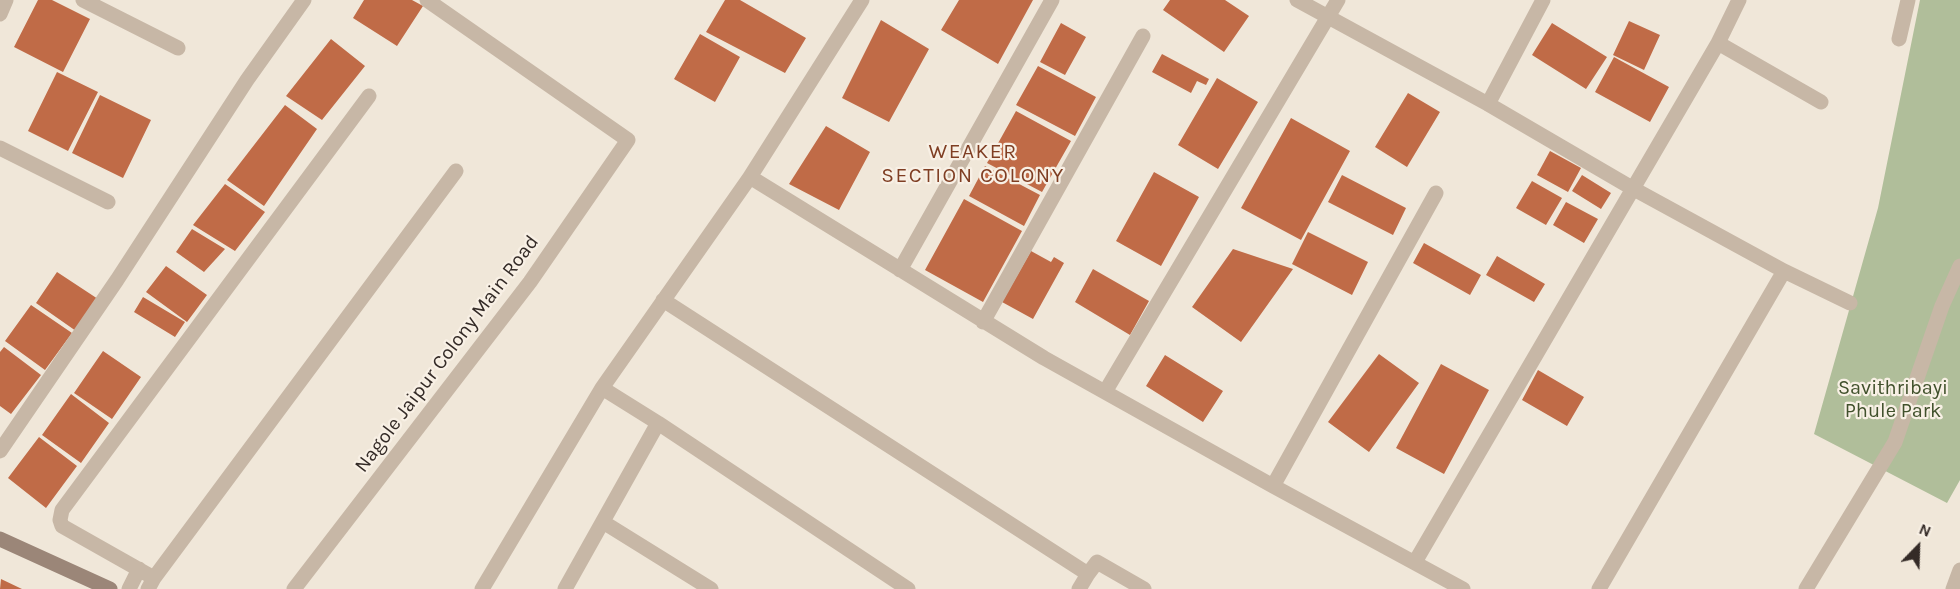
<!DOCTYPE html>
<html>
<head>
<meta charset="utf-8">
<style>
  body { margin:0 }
  #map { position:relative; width:1960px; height:589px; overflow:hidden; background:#f0e7d9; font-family:Karla,sans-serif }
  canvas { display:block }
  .north { position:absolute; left:1888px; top:517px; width:60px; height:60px; -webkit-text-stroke:4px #f8f0e5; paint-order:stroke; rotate:23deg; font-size:16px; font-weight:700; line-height:24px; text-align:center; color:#342b27 }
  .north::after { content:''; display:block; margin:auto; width:21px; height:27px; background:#342b27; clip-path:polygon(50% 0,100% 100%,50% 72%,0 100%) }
</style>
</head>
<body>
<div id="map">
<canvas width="1960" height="589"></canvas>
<div class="north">N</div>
</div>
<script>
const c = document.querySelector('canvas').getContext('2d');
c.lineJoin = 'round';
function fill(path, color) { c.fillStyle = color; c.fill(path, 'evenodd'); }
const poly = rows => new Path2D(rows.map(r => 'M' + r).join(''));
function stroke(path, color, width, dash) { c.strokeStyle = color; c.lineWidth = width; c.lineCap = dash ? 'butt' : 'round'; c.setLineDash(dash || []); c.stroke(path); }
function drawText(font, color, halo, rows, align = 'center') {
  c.font = font + ' Karla,sans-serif'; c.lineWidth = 4.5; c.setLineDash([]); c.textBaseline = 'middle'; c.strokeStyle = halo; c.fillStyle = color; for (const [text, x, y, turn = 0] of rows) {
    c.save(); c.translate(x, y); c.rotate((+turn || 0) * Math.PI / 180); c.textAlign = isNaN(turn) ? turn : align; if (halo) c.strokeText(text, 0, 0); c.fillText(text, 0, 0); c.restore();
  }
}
const green = poly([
  [1920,0,1960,0,1960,480,1947,503,1814,434,1878,208]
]);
const building = poly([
  [38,0,52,0,90,19,63,72,14,47],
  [364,0,412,0,423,6,397,46,353,18],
  [725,0,740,0,806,38,785,73,706,32],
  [959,0,1033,0,998,64,941,30],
  [1170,0,1225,0,1249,16,1224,52,1163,10],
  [881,20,929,49,889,122,842,98],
  [1629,21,1660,35,1644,70,1613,55],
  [1061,23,1086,37,1065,75,1040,62],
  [1552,23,1607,57,1586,89,1532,55],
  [700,34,740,57,715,102,674,79],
  [331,39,365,66,322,120,286,96],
  [1162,54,1209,79,1206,85,1197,81,1191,93,1152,72],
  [1614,57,1669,87,1650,122,1595,92],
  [1038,66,1096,97,1075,136,1016,105],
  [57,72,98,92,68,151,28,131],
  [1217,78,1258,102,1218,169,1178,145],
  [1408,93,1440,112,1407,167,1375,147],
  [100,95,151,120,123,178,72,153],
  [285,105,317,129,264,206,227,180],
  [1016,111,1071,141,1042,192,987,163],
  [1291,118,1350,151,1301,240,1241,208],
  [826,126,870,152,839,210,789,184],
  [1550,151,1581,168,1568,192,1537,175],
  [985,166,1040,195,1024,226,969,196],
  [1154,172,1199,197,1161,266,1116,241],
  [1342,175,1406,208,1393,235,1328,202],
  [1582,175,1611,193,1601,209,1572,191],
  [1532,181,1562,198,1546,225,1516,208],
  [225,184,265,212,235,251,193,225],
  [964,199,1022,231,983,302,925,270],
  [1566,202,1598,219,1584,243,1553,225],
  [192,229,225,249,204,272,176,252],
  [1308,232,1368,262,1352,295,1292,264],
  [1424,243,1481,275,1470,295,1413,263],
  [1233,249,1293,269,1241,342,1192,307],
  [1031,251,1051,262,1054,257,1064,263,1033,319,1002,302],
  [1497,256,1545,284,1534,302,1486,275],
  [166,266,207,295,187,322,146,292],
  [1093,269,1149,301,1130,335,1075,302],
  [57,272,98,299,76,331,36,303],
  [143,297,185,322,175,337,134,312],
  [31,305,72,333,45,370,5,341],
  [4,347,41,375,11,414,0,406,0,352],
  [103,351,141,377,112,419,74,393],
  [1379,354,1419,383,1369,452,1328,422],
  [1165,355,1223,391,1203,422,1146,386],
  [1441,364,1489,390,1444,474,1396,448],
  [1538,370,1584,397,1567,426,1522,400],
  [71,394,109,423,81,463,42,435],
  [39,437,77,466,46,508,8,478],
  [1,579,22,589,0,589]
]);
const street = poly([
  [83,0,178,48],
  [1297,0,1488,104,1632,188,1784,271,1599,589],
  [0,14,6,0],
  [1899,39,1908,0],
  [1718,43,1821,102],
  [1488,104,1543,0],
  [0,148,108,202],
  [750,177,1044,358,1273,486,1463,589],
  [900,270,1052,0],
  [1784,271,1850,303],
  [663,300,1088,574,1097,562,1144,589],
  [983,322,1143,36],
  [602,388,658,423,908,589],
  [1105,392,1338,0],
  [0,451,117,280,247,80,304,0],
  [1273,486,1436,193],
  [603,522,711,589],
  [1415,562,1718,43,1739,0],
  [154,578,62,526,60,520,62,510,369,96],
  [129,589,139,569],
  [148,589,154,578,456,171],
  [294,589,530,282,628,140,427,0],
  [482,589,602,388,750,177,862,0],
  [565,589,658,423],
  [1079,589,1088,574],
  [1806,589,1895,442,1942,306,1960,266],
  [1953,589,1960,570]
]);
const secondary = poly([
  [0,539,110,589]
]);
const streetNames = [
  ["Nagole Jaipur Colony Main Road",447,354,-53]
];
const parkNames = [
  ["Savithribayi",1893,388],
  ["Phule Park",1893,411]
];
const neighbourhoodNames = [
  ["WEAKER",973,152],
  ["SECTION COLONY",973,176]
];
fill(green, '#b0be9a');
fill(building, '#c06b47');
stroke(street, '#c7b7a6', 15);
stroke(secondary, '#9b8678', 15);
drawText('20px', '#342b27', '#f8f0e5', streetNames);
drawText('20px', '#41512c', '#f8f0e5', parkNames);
c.letterSpacing = '1.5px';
drawText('21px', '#7f3e23', '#f8f0e5', neighbourhoodNames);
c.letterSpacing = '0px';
</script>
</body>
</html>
